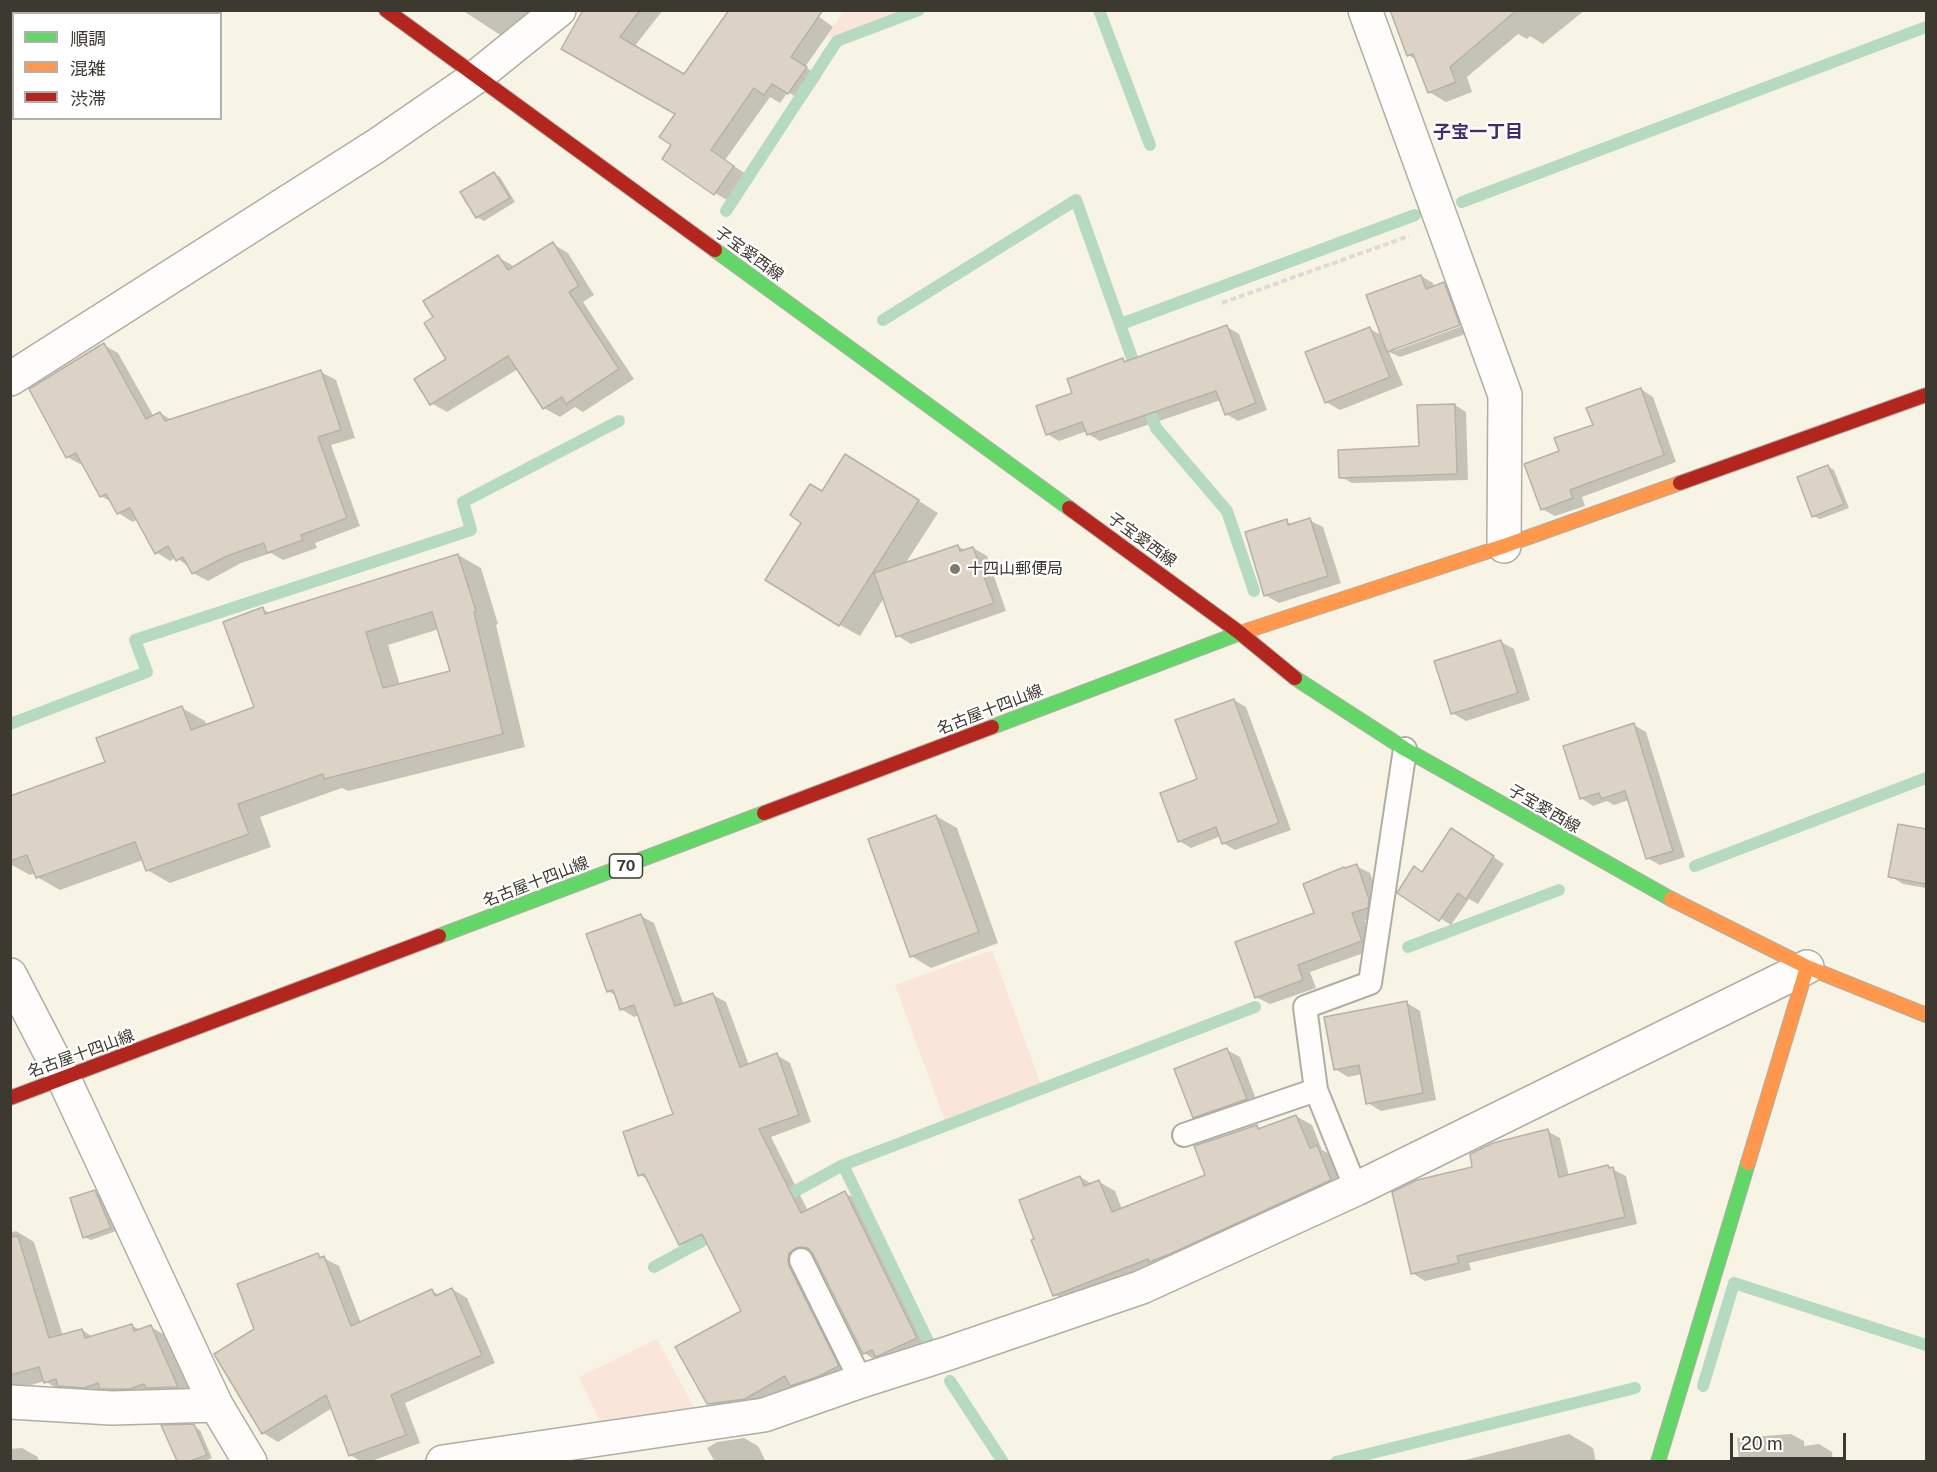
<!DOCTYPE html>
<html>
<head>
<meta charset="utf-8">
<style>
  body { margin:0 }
  #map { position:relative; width:1937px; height:1472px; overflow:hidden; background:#f7f4e6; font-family:"Public Sans","Noto Sans JP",sans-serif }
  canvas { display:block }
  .frame { position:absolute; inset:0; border:12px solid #3c3930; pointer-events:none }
  .legend { position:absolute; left:12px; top:12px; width:210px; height:108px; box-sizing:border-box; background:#fff; border:2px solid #b1b0ac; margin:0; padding:8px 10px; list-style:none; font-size:18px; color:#3c3930 }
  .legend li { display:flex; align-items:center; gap:12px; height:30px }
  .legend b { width:30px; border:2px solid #b1b0ac }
  .scale { position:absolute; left:1730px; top:1433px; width:116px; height:27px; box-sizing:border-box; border:3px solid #3c3930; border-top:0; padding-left:8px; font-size:18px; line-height:21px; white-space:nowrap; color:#3c3930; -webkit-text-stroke:4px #fff; paint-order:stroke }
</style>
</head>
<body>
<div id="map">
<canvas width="1937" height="1472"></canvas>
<div class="frame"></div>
<ul class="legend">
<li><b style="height:8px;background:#63d668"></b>順調</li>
<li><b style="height:8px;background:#ff974d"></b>混雑</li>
<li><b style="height:8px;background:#b3261e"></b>渋滞</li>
</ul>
<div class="scale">20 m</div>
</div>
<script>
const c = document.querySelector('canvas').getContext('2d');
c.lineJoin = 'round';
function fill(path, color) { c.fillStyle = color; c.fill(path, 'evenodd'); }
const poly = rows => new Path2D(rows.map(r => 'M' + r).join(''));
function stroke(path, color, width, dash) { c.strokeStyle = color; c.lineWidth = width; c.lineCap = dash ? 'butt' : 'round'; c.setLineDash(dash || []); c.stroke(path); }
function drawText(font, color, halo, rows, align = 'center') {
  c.font = font + ' "Public Sans","Noto Sans JP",sans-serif'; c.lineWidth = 4.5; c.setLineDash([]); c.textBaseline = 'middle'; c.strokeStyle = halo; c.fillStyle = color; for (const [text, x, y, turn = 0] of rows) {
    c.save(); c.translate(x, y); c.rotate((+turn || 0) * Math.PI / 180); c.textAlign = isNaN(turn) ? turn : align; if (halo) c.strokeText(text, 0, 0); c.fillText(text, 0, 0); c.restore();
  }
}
const green = poly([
  [843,11,843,10,904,11,827,38],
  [992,950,1041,1085,945,1121,895,985],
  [657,1339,696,1411,602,1426,579,1377]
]);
const shadow = poly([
  [462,10,538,10,514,44],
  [585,10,663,10,634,47,684,76,810,10,833,27,805,67,821,77,804,102,788,92,780,103,770,97,725,160,749,176,730,202,715,193,673,145,677,113],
  [1394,10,1585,10,1543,44,1530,36,1527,39,1518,34,1467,77,1472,92,1446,102,1429,92,1417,60,1408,55],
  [494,174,500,177,515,202,484,221,477,217,462,193],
  [553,244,568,253,594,295,583,302,634,379,583,412,575,407,560,417,544,408,518,369,447,412,431,403,448,360,498,257,515,267],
  [1421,276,1433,283,1434,287,1444,284,1456,291,1471,332,1400,357,1389,352,1403,385,1340,410,1326,402,1370,329,1383,336],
  [1466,321,1467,324,1394,351,1394,347],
  [1227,327,1239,334,1267,410,1238,421,1226,414,1221,400,1100,441,1088,434,1087,431,1059,441,1047,434,1123,360,1127,362],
  [104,345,118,353,154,417,160,413,172,420,321,372,336,380,355,438,331,445,360,526,315,543,317,548,283,560,271,553,241,563,208,581,193,573,190,568,176,557,170,561,156,552,138,519,133,522,118,513,113,503,101,496,84,464,82,465,67,457],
  [1641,389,1653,397,1676,462,1582,497,1585,506,1555,516,1542,509,1561,452],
  [1455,405,1466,412,1468,480,1352,483,1341,477,1420,448],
  [1827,466,1834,470,1849,508,1820,519,1813,516],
  [865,467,938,513,905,564,958,546,966,551,973,548,987,556,1006,611,911,644,898,636,884,598,860,636,840,625,822,492],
  [1309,520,1323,527,1341,583,1279,603,1265,595,1286,521,1293,525],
  [458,555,481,568,498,624,496,625,525,747,348,791,342,788,260,817,271,847,170,883,147,870,143,860,60,890,37,877,36,873,30,875,10,864,10,798,107,763,182,708,205,721,207,726,256,708,263,609,271,614],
  [439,629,452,673,400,685,388,645],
  [1501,642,1514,649,1530,700,1466,721,1452,713],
  [1234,700,1246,707,1291,830,1235,850,1223,843,1221,836,1191,848,1179,841,1199,780],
  [1634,725,1646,732,1685,857,1660,865,1647,858,1629,800,1614,805,1607,801,1593,806,1581,798],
  [936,816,957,828,998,943,931,968,911,956],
  [1899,826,1926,831,1926,888,1903,884,1890,876],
  [1462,836,1504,864,1478,904,1469,899,1451,925,1399,892,1423,873],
  [1356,866,1370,873,1382,907,1381,915,1365,920,1375,949,1310,972,1316,988,1270,1004,1256,997,1316,914],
  [641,916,654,923,684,1005,713,995,726,1002,749,1065,777,1055,790,1063,811,1122,771,1137,808,1211,845,1193,858,1200,929,1346,877,1361,864,1353,814,1253,809,1254,851,1373,804,1392,793,1386,759,1405,722,1411,708,1403,743,1311,709,1244,694,1252,681,1244,649,1180,640,1175,675,1115,639,1015,634,1017,621,1009,616,996,608,991],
  [1407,1003,1420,1011,1436,1100,1381,1111,1368,1103,1363,1074,1348,1077,1335,1069],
  [1227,1050,1240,1057,1259,1107,1208,1124,1194,1117],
  [1296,1116,1312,1125,1322,1150,1333,1156,1346,1189,1070,1304,1054,1294,1080,1177,1092,1184,1099,1182,1115,1191,1122,1209,1207,1176,1256,1126,1262,1129],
  [1547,1131,1560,1138,1569,1176,1608,1167,1626,1176,1637,1224,1469,1263,1471,1270,1425,1281,1412,1273,1474,1168],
  [95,1191,101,1195,116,1231,91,1240,84,1237],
  [16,1231,34,1242,63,1336,82,1330,93,1337,131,1325,140,1330,151,1327,170,1338,195,1397,64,1393,45,1381,10,1391,10,1233],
  [318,1255,339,1266,361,1323,432,1291,439,1295,452,1289,467,1298,495,1363,405,1403,420,1443,369,1462,362,1462,350,1455,332,1408,278,1442,263,1433,256,1330],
  [193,1426,200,1430,212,1458,204,1462,178,1462,164,1427],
  [1569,1434,1593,1448,1596,1462,1457,1462],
  [1791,1434,1804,1441,1804,1446,1819,1444,1832,1452,1833,1462,1739,1462,1737,1438],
  [744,1438,758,1446,766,1462,715,1462,707,1448,717,1442],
  [22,1448,38,1457,38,1462,10,1462,10,1449]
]);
const stream = poly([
  [1099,10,1150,145],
  [1462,202,1926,27],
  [726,211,837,41,919,10],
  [883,320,1076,200,1138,375],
  [1121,324,1415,215],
  [1146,400,1156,428,1227,511,1254,591],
  [10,724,147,672,135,640,471,530,463,502,619,421],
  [1695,866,1926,778],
  [1408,947,1559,890],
  [843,1165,1255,1007],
  [779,1200,843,1165,928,1341],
  [654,1267,718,1232],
  [950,1381,1003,1462],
  [1703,1386,1734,1283,1926,1345],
  [1336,1462,1635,1388]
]);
const building = poly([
  [583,10,640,10,620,37,684,74,729,10,823,10,791,57,807,67,788,94,772,84,764,95,754,88,711,150,734,166,714,195,662,159,671,145,659,137,675,114,561,49,583,10],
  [1390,10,1517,10,1450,67,1456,82,1428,93,1413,54,1407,56,1390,10],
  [494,172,510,198,476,218,460,192,494,172],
  [553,242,579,286,569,292,619,369,566,404,562,397,543,409,508,356,430,405,414,379,446,359,424,323,433,317,423,301,498,255,508,270,553,242],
  [1421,275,1426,289,1444,282,1460,325,1387,352,1366,295,1421,275],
  [1227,325,1256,403,1225,415,1216,391,1087,435,1082,422,1046,435,1036,406,1072,393,1067,379,1123,358,1124,362,1227,325],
  [1370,327,1390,377,1325,403,1305,352,1370,327],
  [104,343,146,419,160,412,165,421,321,370,341,430,318,437,347,518,301,535,303,540,267,553,264,543,227,556,192,574,183,557,176,561,168,546,155,554,130,508,117,514,106,494,100,497,76,453,66,458,29,389,104,343],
  [1641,388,1664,455,1570,490,1573,498,1541,510,1524,464,1559,451,1554,438,1593,425,1586,408,1641,388],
  [1455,404,1457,474,1339,478,1338,450,1419,446,1417,405,1455,404],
  [845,454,919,500,839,626,765,580,801,523,790,515,810,484,822,491,845,454],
  [1828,465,1844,504,1812,517,1797,477,1828,465],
  [1310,518,1328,576,1264,596,1245,532,1287,519,1288,525,1310,518],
  [958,545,960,551,973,547,994,603,896,637,874,573,958,545],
  [458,554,476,611,474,612,503,734,324,779,323,774,238,804,249,834,146,871,135,842,36,878,27,855,10,861,10,796,105,762,96,738,182,706,191,730,254,707,223,622,263,607,265,614,458,554],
  [432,612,450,671,383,688,366,632,432,612],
  [1501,640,1518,693,1451,714,1434,661,1501,640],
  [1234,699,1279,823,1222,844,1216,827,1178,842,1160,793,1197,779,1175,720,1234,699],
  [1634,723,1673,851,1646,859,1625,791,1601,799,1599,793,1580,799,1563,746,1634,723],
  [936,815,979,932,910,957,868,839,936,815],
  [1898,824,1926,829,1926,884,1888,877,1898,824],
  [1451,828,1494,856,1466,899,1458,893,1439,921,1397,893,1414,866,1422,872,1451,828],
  [1357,864,1369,899,1368,908,1352,913,1362,941,1298,965,1303,980,1255,998,1235,942,1314,913,1303,884,1344,867,1345,868,1357,864],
  [641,914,675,1006,713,993,740,1067,777,1053,799,1115,759,1129,801,1213,845,1191,917,1338,876,1357,872,1350,863,1354,813,1254,808,1248,801,1247,796,1248,789,1253,788,1260,789,1266,839,1366,817,1377,790,1386,785,1376,745,1399,707,1404,675,1347,741,1311,702,1234,679,1245,644,1174,638,1176,623,1132,673,1114,634,1005,620,1010,613,990,607,992,586,934,641,914],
  [1407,1001,1423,1093,1366,1104,1359,1065,1334,1070,1324,1017,1407,1001],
  [1227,1048,1247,1099,1193,1118,1174,1069,1227,1048],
  [1296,1115,1310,1148,1317,1145,1331,1180,1170,1254,1149,1262,1148,1259,1053,1296,1031,1240,1034,1239,1019,1200,1080,1176,1084,1186,1099,1180,1112,1212,1205,1175,1194,1146,1257,1125,1258,1129,1296,1115],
  [1548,1129,1559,1177,1608,1165,1609,1168,1613,1167,1625,1217,1457,1256,1459,1263,1411,1274,1392,1192,1417,1180,1472,1167,1470,1154,1493,1143,1548,1129],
  [95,1190,111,1228,83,1238,70,1198,95,1190],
  [18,1236,49,1338,82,1329,85,1338,132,1324,134,1331,151,1325,178,1387,146,1388,144,1384,130,1389,100,1389,98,1383,84,1388,58,1386,56,1379,44,1383,39,1367,10,1375,10,1237,18,1236],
  [318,1253,320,1258,324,1256,351,1326,432,1289,435,1296,452,1288,482,1355,391,1395,406,1435,349,1456,326,1395,262,1434,214,1354,254,1329,237,1284,318,1253],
  [194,1424,207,1455,190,1461,177,1461,161,1425,194,1424]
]);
const path = poly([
  [1222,303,1409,236]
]);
const lane = poly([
  [1184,1135,1316,1090],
  [1356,1189,1316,1090,1305,1007,1370,983,1405,749],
  [801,1260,861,1381]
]);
const street = poly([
  [1365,10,1505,395,1504,546],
  [10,379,376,146,476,77,559,10],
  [10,975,64,1079,216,1405,250,1462],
  [10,1402,112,1408,216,1405],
  [443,1462,764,1415,861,1381,949,1353,1142,1287,1356,1189,1807,967]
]);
const fast = poly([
  [715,250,1069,508],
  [1295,678,1405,749,1671,899],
  [992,727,1240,633],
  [439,936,764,813],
  [1658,1462,1748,1163]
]);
const slow = poly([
  [1240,633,1504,546,1680,483],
  [1671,899,1807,967,1926,1015],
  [1748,1163,1807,967]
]);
const jam = poly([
  [386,10,715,250],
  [1680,483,1926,395],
  [1069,508,1240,633,1295,678],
  [764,813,992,727],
  [10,1098,439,936]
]);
const markers = [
  [955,569,6,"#7d7a70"]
];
const shields = [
  [626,866,33]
];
const shieldNames = [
  ["70",626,866]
];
const streetNames = [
  ["子宝愛西線",749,254,36],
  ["子宝愛西線",1142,540,36],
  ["名古屋十四山線",990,710,-21],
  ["子宝愛西線",1544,809,30],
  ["名古屋十四山線",536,882,-21],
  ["名古屋十四山線",81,1054,-20]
];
const poiNames = [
  ["十四山郵便局",967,569]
];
const neighbourhoodNames = [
  ["子宝一丁目",1478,132]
];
fill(green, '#f9e5da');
fill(shadow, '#0003');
stroke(stream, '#b6dac1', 12);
fill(building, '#dcd2c5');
stroke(building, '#b7b2a8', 1.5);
stroke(lane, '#b0aea3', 26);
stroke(street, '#b0aea3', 36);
stroke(fast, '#b0aea3', 16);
stroke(slow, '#b0aea3', 16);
stroke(jam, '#b0aea3', 16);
stroke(path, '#dddbd8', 4, [6, 3]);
stroke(lane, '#fefdfb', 22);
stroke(street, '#fefdfb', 33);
stroke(fast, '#63d668', 14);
stroke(slow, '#ff974d', 14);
stroke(jam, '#b3261e', 14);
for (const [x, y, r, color] of markers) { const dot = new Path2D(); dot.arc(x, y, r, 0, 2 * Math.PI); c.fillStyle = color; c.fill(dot); stroke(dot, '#fff', 2); }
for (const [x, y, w] of shields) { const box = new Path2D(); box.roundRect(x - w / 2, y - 12, w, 24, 4.5); c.fillStyle = '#fff'; c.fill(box); stroke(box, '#3c3930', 1.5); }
drawText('bold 15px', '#3c3930', null, shieldNames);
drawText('16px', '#3c3930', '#fff', streetNames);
drawText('16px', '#3c3930', '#fff', poiNames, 'left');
drawText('bold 18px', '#432d68', '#fff', neighbourhoodNames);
</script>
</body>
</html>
